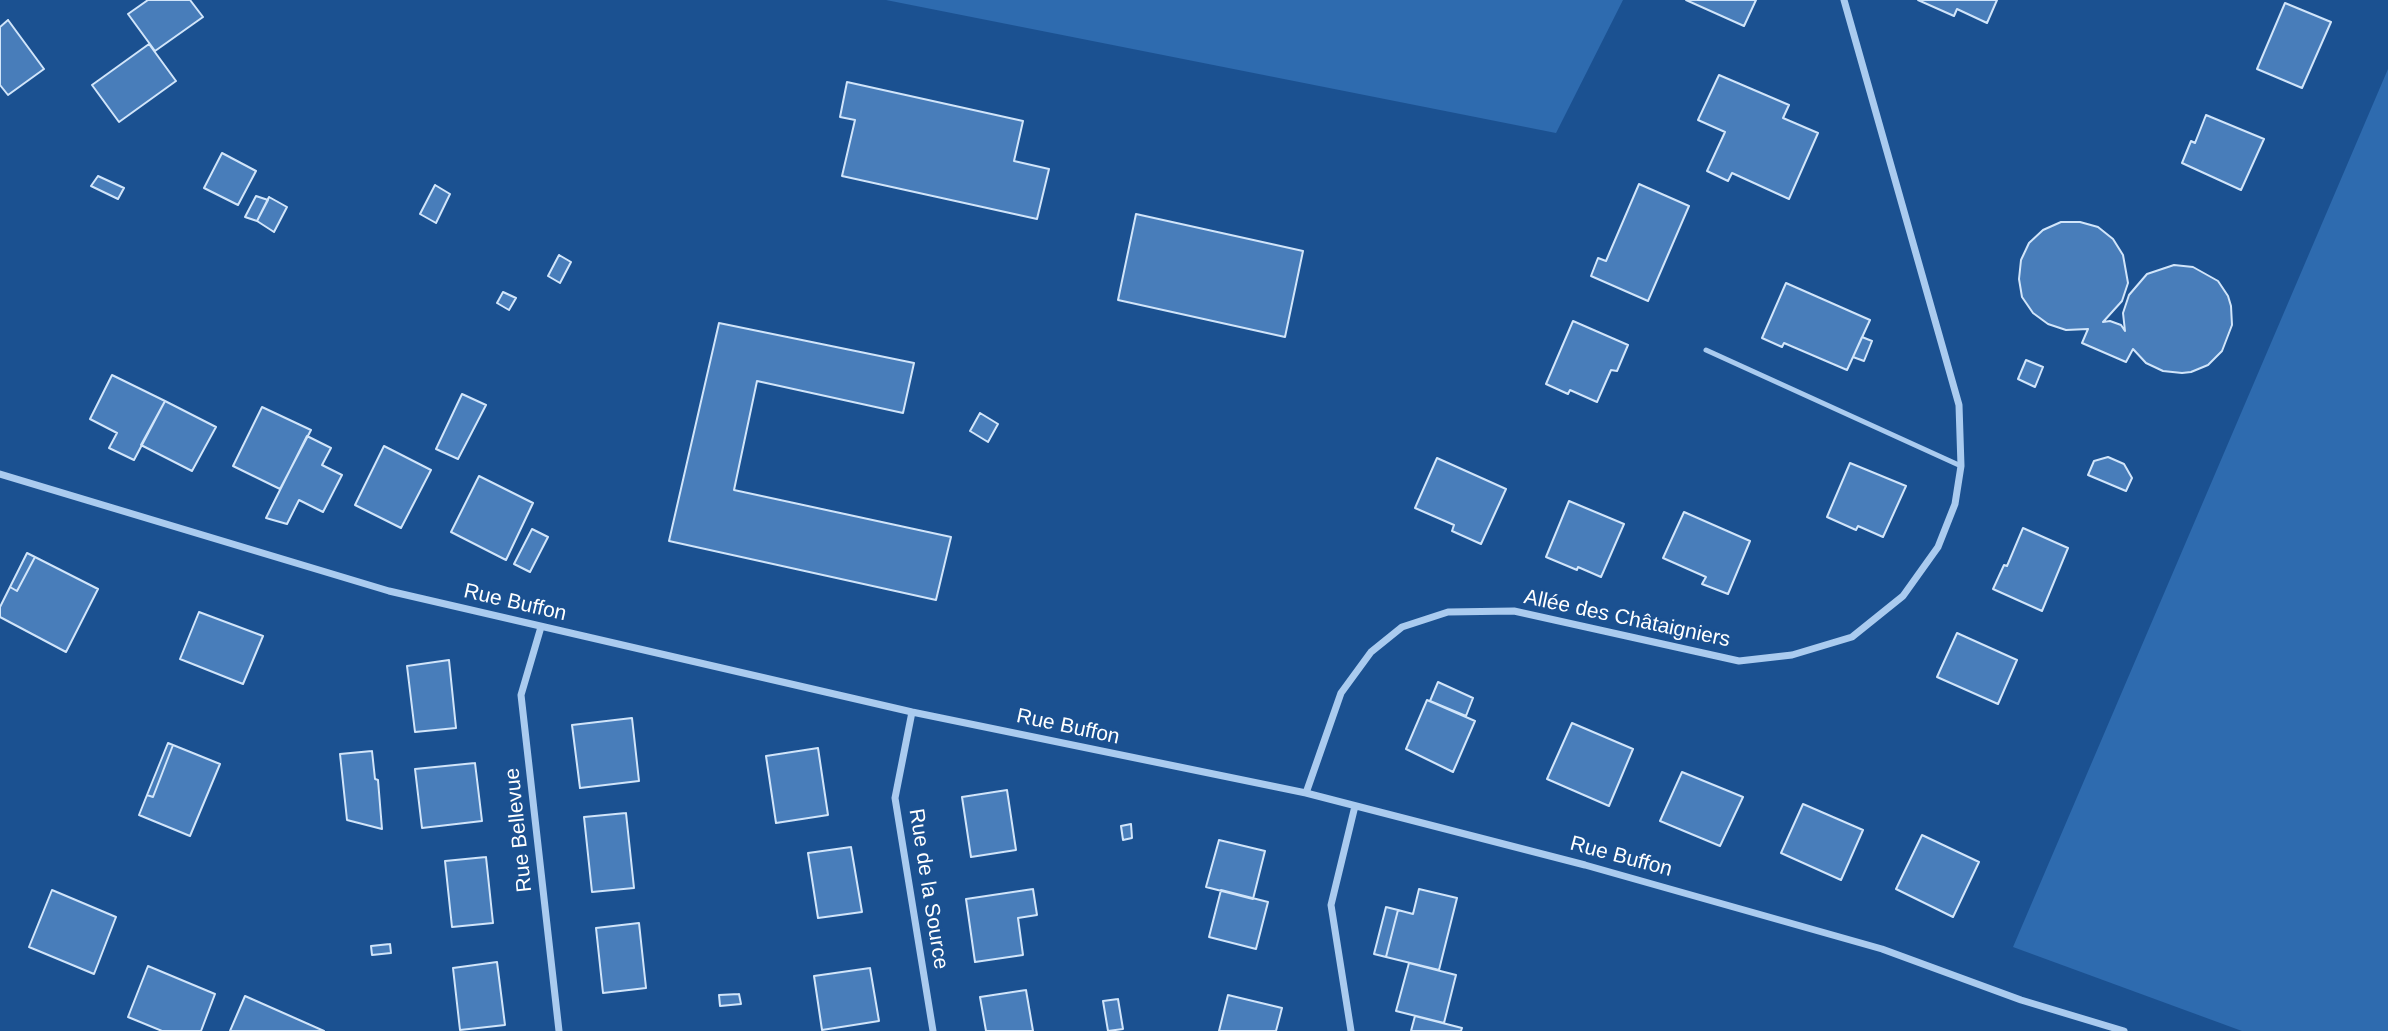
<!DOCTYPE html>
<html>
<head>
<meta charset="utf-8">
<style>
  body { margin:0 }
  canvas { display:block; background:#1b5191 }
</style>
</head>
<body>
<canvas width="2388" height="1031"></canvas>
<script>
const c = document.querySelector('canvas').getContext('2d');
c.lineJoin = 'round';
function fill(path, color) { c.fillStyle = color; c.fill(path, 'evenodd'); }
const poly = rows => new Path2D(rows.map(r => 'M' + r).join(''));
function stroke(path, color, width, dash) { c.strokeStyle = color; c.lineWidth = width; c.lineCap = dash ? 'butt' : 'round'; c.setLineDash(dash || []); c.stroke(path); }
function drawText(font, color, halo, rows, align = 'center') {
  c.font = font + ' Helvetica,sans-serif'; c.lineWidth = 6; c.setLineDash([]); c.textBaseline = 'middle'; c.strokeStyle = halo; c.fillStyle = color; for (const [text, x, y, turn = 0] of rows) {
    c.save(); c.translate(x, y); c.rotate((+turn || 0) * Math.PI / 180); c.textAlign = isNaN(turn) ? turn : align; if (halo) c.strokeText(text, 0, 0); c.fillText(text, 0, 0); c.restore();
  }
}
const green = poly([
  [886,0,1623,0,1556,133],
  [2388,69,2388,1031,2242,1031,2013,947]
]);
const building = poly([
  [148,0,190,0,203,17,155,51,128,14,148,0],
  [1686,0,1756,0,1744,26,1686,0],
  [1918,0,1997,0,1987,23,1957,9,1954,16,1918,0],
  [2285,3,2331,22,2302,88,2257,69,2285,3],
  [8,20,44,69,8,95,0,85,0,27,8,20],
  [149,44,176,81,119,122,92,85,149,44],
  [1719,75,1789,105,1783,118,1818,133,1789,199,1732,173,1728,181,1707,171,1725,132,1698,120,1719,75],
  [847,82,1023,121,1014,161,1049,169,1037,219,842,176,855,120,840,117,847,82],
  [2206,115,2264,139,2241,190,2182,163,2191,141,2195,143,2206,115],
  [222,153,256,171,238,205,204,188,222,153],
  [98,176,124,188,118,199,91,186,98,176],
  [1639,184,1689,206,1648,301,1591,276,1598,258,1606,261,1639,184],
  [435,185,450,194,436,223,420,214,435,185],
  [256,196,268,200,257,221,245,217,256,196],
  [269,197,287,207,274,232,257,221,269,197],
  [1136,214,1303,251,1285,337,1118,300,1136,214],
  [2061,222,2080,222,2098,227,2113,239,2123,255,2128,283,2122,301,2103,322,2110,321,2121,325,2125,331,2123,313,2129,295,2147,274,2174,265,2193,267,2218,281,2228,296,2231,306,2232,325,2222,351,2208,365,2191,372,2182,373,2163,371,2146,363,2133,349,2126,362,2082,343,2088,329,2066,330,2048,324,2033,313,2022,297,2019,279,2021,260,2029,243,2043,230,2061,222],
  [559,255,571,262,560,283,548,276,559,255],
  [1786,283,1870,320,1847,370,1784,343,1782,347,1762,338,1786,283],
  [503,292,516,298,509,310,497,303,503,292],
  [1573,321,1628,345,1617,371,1611,370,1597,402,1570,390,1568,394,1546,384,1573,321],
  [719,323,914,363,903,413,757,381,734,490,951,537,936,600,669,541,719,323],
  [1862,337,1872,341,1864,361,1853,357,1862,337],
  [2026,360,2043,367,2035,387,2018,379,2026,360],
  [112,375,165,401,134,460,109,448,117,433,90,419,112,375],
  [462,394,486,405,458,459,436,449,462,394],
  [165,401,216,427,192,471,141,445,165,401],
  [262,407,311,430,280,489,233,466,262,407],
  [980,413,998,424,988,442,970,431,980,413],
  [307,436,331,448,322,465,342,475,323,512,299,500,287,524,266,518,307,436],
  [384,446,431,470,401,528,355,505,384,446],
  [2108,457,2124,464,2132,478,2126,491,2088,475,2094,461,2108,457],
  [1437,458,1506,489,1481,544,1452,531,1454,525,1415,508,1437,458],
  [1850,463,1906,486,1883,537,1858,526,1856,530,1827,517,1850,463],
  [479,476,533,503,506,560,451,532,479,476],
  [1569,501,1624,524,1601,577,1578,567,1577,570,1546,557,1569,501],
  [1684,512,1750,541,1728,594,1702,584,1706,577,1663,558,1684,512],
  [2023,528,2068,548,2042,611,1993,589,2004,565,2007,566,2023,528],
  [532,529,548,537,530,572,514,564,532,529],
  [27,553,35,557,17,591,10,587,27,553],
  [35,557,98,589,66,652,0,617,0,607,10,587,17,591,35,557],
  [199,612,263,636,243,684,180,659,199,612],
  [1957,633,2017,660,1998,704,1937,677,1957,633],
  [449,660,456,728,415,732,407,666,449,660],
  [1438,682,1473,698,1466,716,1430,701,1438,682],
  [1427,700,1475,721,1453,772,1406,749,1427,700],
  [632,718,639,781,580,788,572,725,632,718],
  [1572,723,1633,749,1609,806,1547,779,1572,723],
  [168,743,173,745,153,797,147,795,168,743],
  [173,745,220,764,190,836,139,815,147,795,153,797,173,745],
  [818,748,828,815,776,823,766,756,818,748],
  [372,751,375,779,378,780,382,829,347,820,340,754,372,751],
  [475,763,482,821,422,828,415,769,475,763],
  [1682,772,1743,797,1720,846,1660,821,1682,772],
  [1007,790,1016,850,971,857,962,797,1007,790],
  [1803,804,1863,830,1841,880,1781,853,1803,804],
  [626,813,634,888,592,892,584,817,626,813],
  [1131,824,1132,838,1123,840,1121,826,1131,824],
  [1922,835,1979,862,1953,917,1896,889,1922,835],
  [1219,840,1265,851,1253,899,1206,887,1219,840],
  [851,847,862,912,818,918,808,853,851,847],
  [486,857,493,923,452,927,445,861,486,857],
  [1033,889,1037,915,1018,918,1023,955,975,962,966,899,1033,889],
  [1419,889,1457,898,1439,970,1386,957,1398,910,1413,914,1419,889],
  [52,890,116,917,94,974,29,947,52,890],
  [1221,890,1268,902,1256,949,1209,937,1221,890],
  [1386,907,1398,910,1386,957,1374,954,1386,907],
  [639,923,646,988,603,993,596,928,639,923],
  [390,944,391,953,372,955,371,946,390,944],
  [497,962,505,1025,460,1030,453,968,497,962],
  [1409,963,1456,975,1444,1023,1396,1011,1409,963],
  [148,966,215,994,201,1031,162,1031,128,1017,148,966],
  [870,968,879,1021,822,1030,814,976,870,968],
  [1026,990,1033,1031,986,1031,980,997,1026,990],
  [739,994,741,1004,720,1006,719,995,739,994],
  [1228,995,1282,1008,1276,1031,1219,1031,1228,995],
  [245,996,324,1031,230,1031,245,996],
  [1118,999,1123,1029,1108,1031,1103,1001,1118,999],
  [1415,1016,1462,1028,1461,1031,1411,1031,1415,1016]
]);
const service = poly([
  [1706,350,1961,466]
]);
const minor = poly([
  [0,474,389,591,912,712,1306,793,1585,865,1882,949,2021,1000,2124,1031],
  [541,627,521,695,559,1031],
  [912,712,895,798,933,1031],
  [1306,793,1341,693,1371,652,1402,627,1448,612,1514,611,1739,661,1792,655,1852,637,1903,596,1938,547,1955,504,1961,466,1959,405,1844,0],
  [1351,1031,1331,905,1355,806]
]);
const streetNames = [
  ["Rue Buffon",515,603,13],
  ["Allée des Châtaigniers",1627,619,12],
  ["Rue Buffon",1068,727,12],
  ["Rue Bellevue",519,830,-96],
  ["Rue Buffon",1621,857,15],
  ["Rue de la Source",928,889,81]
];
fill(green, '#2e6baf');
fill(building, '#487dba');
stroke(building, '#d1e5fa', 2);
stroke(service, '#aacbef', 5);
stroke(minor, '#aacbef', 7);
drawText('21px', '#fff', '#1b5191', streetNames);
</script>
</body>
</html>
